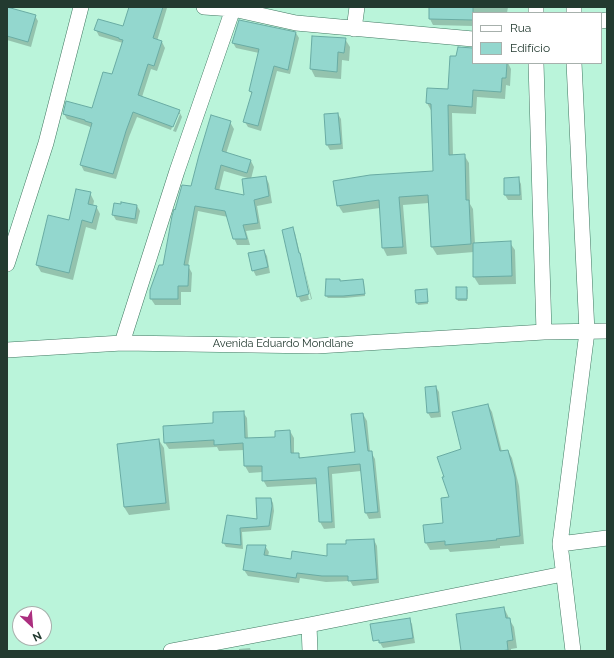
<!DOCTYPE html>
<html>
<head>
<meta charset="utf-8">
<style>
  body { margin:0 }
  #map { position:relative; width:614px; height:658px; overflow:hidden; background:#baf4da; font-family:Raleway,sans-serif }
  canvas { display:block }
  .frame { position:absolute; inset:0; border:8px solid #233a30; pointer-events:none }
  .legend { position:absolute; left:472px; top:12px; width:130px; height:52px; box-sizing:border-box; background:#fff; border:1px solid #a7b0ac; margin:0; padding:5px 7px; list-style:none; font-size:12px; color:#233a30 }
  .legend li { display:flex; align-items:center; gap:8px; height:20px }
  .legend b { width:20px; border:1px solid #a7b0ac }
  .north { position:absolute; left:12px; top:606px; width:40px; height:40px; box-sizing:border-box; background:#fff; border:1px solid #a7b0ac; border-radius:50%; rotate:154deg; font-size:11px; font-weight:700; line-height:16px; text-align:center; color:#233a30 }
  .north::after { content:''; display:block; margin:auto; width:14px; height:18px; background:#ac2f7f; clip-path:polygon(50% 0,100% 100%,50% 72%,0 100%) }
</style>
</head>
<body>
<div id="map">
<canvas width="614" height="658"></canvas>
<div class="frame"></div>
<ul class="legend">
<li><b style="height:5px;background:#fff"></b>Rua</li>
<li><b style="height:11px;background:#93d7ce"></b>Edifício</li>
</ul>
<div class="north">N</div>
</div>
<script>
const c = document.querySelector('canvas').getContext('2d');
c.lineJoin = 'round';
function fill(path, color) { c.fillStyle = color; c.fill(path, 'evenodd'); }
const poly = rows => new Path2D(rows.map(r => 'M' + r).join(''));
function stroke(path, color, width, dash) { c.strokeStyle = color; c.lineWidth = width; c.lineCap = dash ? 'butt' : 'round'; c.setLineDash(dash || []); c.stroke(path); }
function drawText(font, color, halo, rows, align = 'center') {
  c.font = font + ' Raleway,sans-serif'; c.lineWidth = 4; c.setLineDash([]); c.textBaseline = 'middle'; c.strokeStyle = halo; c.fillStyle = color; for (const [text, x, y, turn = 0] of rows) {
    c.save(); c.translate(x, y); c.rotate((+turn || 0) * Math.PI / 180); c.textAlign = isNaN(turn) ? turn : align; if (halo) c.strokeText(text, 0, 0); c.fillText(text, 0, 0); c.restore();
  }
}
const shadow = poly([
  [130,7,167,7,167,8,157,41,162,42,165,48,157,71,151,69,142,97,179,111,182,117,176,132,173,131,180,114,177,114,171,130,137,117,129,137,116,179,84,171,81,165,92,128,88,126,67,119,64,114,93,110,112,76,123,43,99,36,96,30,124,28],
  [430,7,508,7,507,13,473,13,473,26,433,25,430,19],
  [7,13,35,16,38,21,31,47,7,40],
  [240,21,296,33,299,38,290,74,277,71,261,131,248,127,245,122,252,95,250,91,259,53,236,48,233,43],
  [313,37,345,39,350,47,349,61,342,60,341,79,315,77,311,69],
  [473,49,473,63,508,63,511,69,510,86,506,85,505,99,477,97,476,114,452,113,453,156,464,155,469,163,470,204,473,209,475,244,510,243,515,250,516,284,479,285,474,277,474,252,437,255,432,247,429,203,403,205,407,254,387,256,383,248,380,208,343,213,338,205,434,172,432,112,427,103,448,90,457,57],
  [338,114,341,119,343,149,330,150,327,145],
  [230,122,234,129,226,154,251,161,254,167,251,179,224,171,219,191,246,196,266,177,269,184,272,203,257,206,261,229,246,231,250,245,237,245,234,238,228,217,198,211,188,266,192,273,191,292,181,292,181,305,155,305,151,299,192,187],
  [518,178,521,184,522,200,508,200,505,195],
  [90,193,94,201,93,206,96,206,100,214,96,230,86,227,73,280,41,272,37,265],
  [122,206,137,206,140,211,137,224,116,220,113,215],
  [292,228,295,233,300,254,299,252,309,299,311,299,302,259,312,299,301,302,298,296],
  [264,251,267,256,270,273,256,276,253,270],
  [363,280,364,282,365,296,345,298,328,298,326,296,340,282],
  [466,288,468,290,467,301,458,301,457,299],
  [426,290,427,293,428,304,418,305,417,303],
  [436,387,439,392,441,417,431,418,428,413,426,388],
  [488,405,492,412,502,452,508,451,512,458,519,486,524,544,500,546,500,548,450,552,448,549,430,550,426,543,444,524,463,450],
  [243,412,247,418,248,439,276,438,290,431,294,438,294,454,298,454,301,459,357,453,363,414,367,421,370,452,371,452,375,459,381,518,369,519,366,513,361,471,332,474,335,528,324,529,320,522,318,484,267,487,263,480,263,472,249,473,245,466,244,450,219,451,217,447,169,449,165,443,214,424],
  [159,440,164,448,170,510,129,515,124,507],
  [271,499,273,503,274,511,271,530,242,532,243,549,226,547,223,542,227,516,258,520],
  [374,540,377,546,379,583,353,586,350,581,326,582,300,578,299,583,248,576,244,570,265,546,269,552,268,556,291,560,328,557],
  [504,608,508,616,509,619,514,627,517,648,511,649,511,651,462,651],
  [409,619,412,624,415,643,383,648,380,643,377,624],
  [250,648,251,651,239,651,239,649]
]);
const building = poly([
  [7,7,36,15,28,42,7,36,7,7],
  [129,7,163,7,153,38,162,41,154,66,148,64,138,95,180,110,173,127,133,112,126,131,113,174,80,165,92,123,85,121,85,120,63,114,66,101,92,108,103,72,112,74,123,40,119,39,119,38,94,30,98,19,123,26,129,7],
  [429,7,473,7,473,20,429,19,429,7],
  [239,20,296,32,288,70,274,66,258,126,243,122,252,92,249,91,259,49,232,43,239,20],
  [312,36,346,38,344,53,338,52,337,72,310,69,312,36],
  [458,47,473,48,473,63,507,63,506,78,502,78,501,92,473,90,472,107,448,105,449,155,465,154,466,200,469,200,471,244,431,247,428,195,399,197,403,247,382,248,379,200,337,206,333,181,370,175,433,171,431,104,426,103,427,88,448,89,450,56,456,56,458,47],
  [338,113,341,144,326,145,324,114,338,113],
  [211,115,231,121,222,151,251,160,247,173,221,165,215,189,244,195,242,179,266,176,269,196,254,200,258,223,243,225,247,239,233,239,225,211,195,206,184,265,189,265,188,286,178,286,178,299,150,299,150,290,159,265,163,265,172,216,174,209,175,210,182,185,191,186,199,155,211,115],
  [519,177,520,195,504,195,504,178,519,177],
  [76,189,91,192,88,204,97,206,92,223,82,220,69,273,36,265,48,215,69,220,76,189],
  [121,202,137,205,135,219,112,215,114,203,121,204,121,202],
  [293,227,299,253,300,253,309,294,297,297,282,230,293,227],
  [511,241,512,276,473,277,473,243,511,241],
  [264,250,268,267,252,271,248,253,264,250],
  [326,279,340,279,340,281,363,279,365,294,343,296,325,296,326,279],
  [456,287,467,287,467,299,456,299,456,287],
  [427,289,428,302,416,303,415,290,427,289],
  [436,386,439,412,427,413,425,387,436,386],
  [488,404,500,451,508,450,515,477,520,536,496,539,497,540,445,545,445,541,425,543,423,525,443,523,441,498,449,497,442,477,444,477,437,457,461,449,452,412,488,404],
  [244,411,245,438,275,437,275,431,290,430,291,453,299,453,299,458,355,452,351,414,363,413,368,451,372,451,378,512,365,513,360,464,328,467,332,522,319,522,316,478,262,481,262,466,244,466,243,443,214,445,214,440,164,443,163,426,213,423,213,412,244,411],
  [159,439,166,503,124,507,117,444,159,439],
  [256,498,271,498,272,506,269,526,240,528,241,545,222,543,227,515,257,519,256,498],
  [374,539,377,579,348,581,348,576,322,576,297,573,296,578,243,570,247,545,266,545,264,555,291,559,292,551,327,556,327,544,346,544,346,540,374,539],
  [504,607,506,618,510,618,513,640,507,641,508,650,500,651,461,651,456,614,504,607],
  [410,618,413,638,379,643,379,640,373,641,370,624,410,618]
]);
const minor = poly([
  [204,7,233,9,296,23,473,39],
  [536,7,536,13],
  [574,7,574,13],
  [601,21,607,20],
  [354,29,357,7],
  [536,63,544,332],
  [7,264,46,143,81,7],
  [122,343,177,171,233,9],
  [7,350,122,343,317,346,544,332,607,331],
  [560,544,607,538],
  [309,625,310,651],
  [171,651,309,625,563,574],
  [573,651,560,544,587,332,574,63]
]);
const streetNames = [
  ["Avenida Eduardo Mondlane",283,344]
];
fill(shadow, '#0003');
fill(building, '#93d7ce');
stroke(building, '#69aba3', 1);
stroke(minor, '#427963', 16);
stroke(minor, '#fff', 15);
drawText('11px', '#233a30', '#fff', streetNames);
</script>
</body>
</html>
